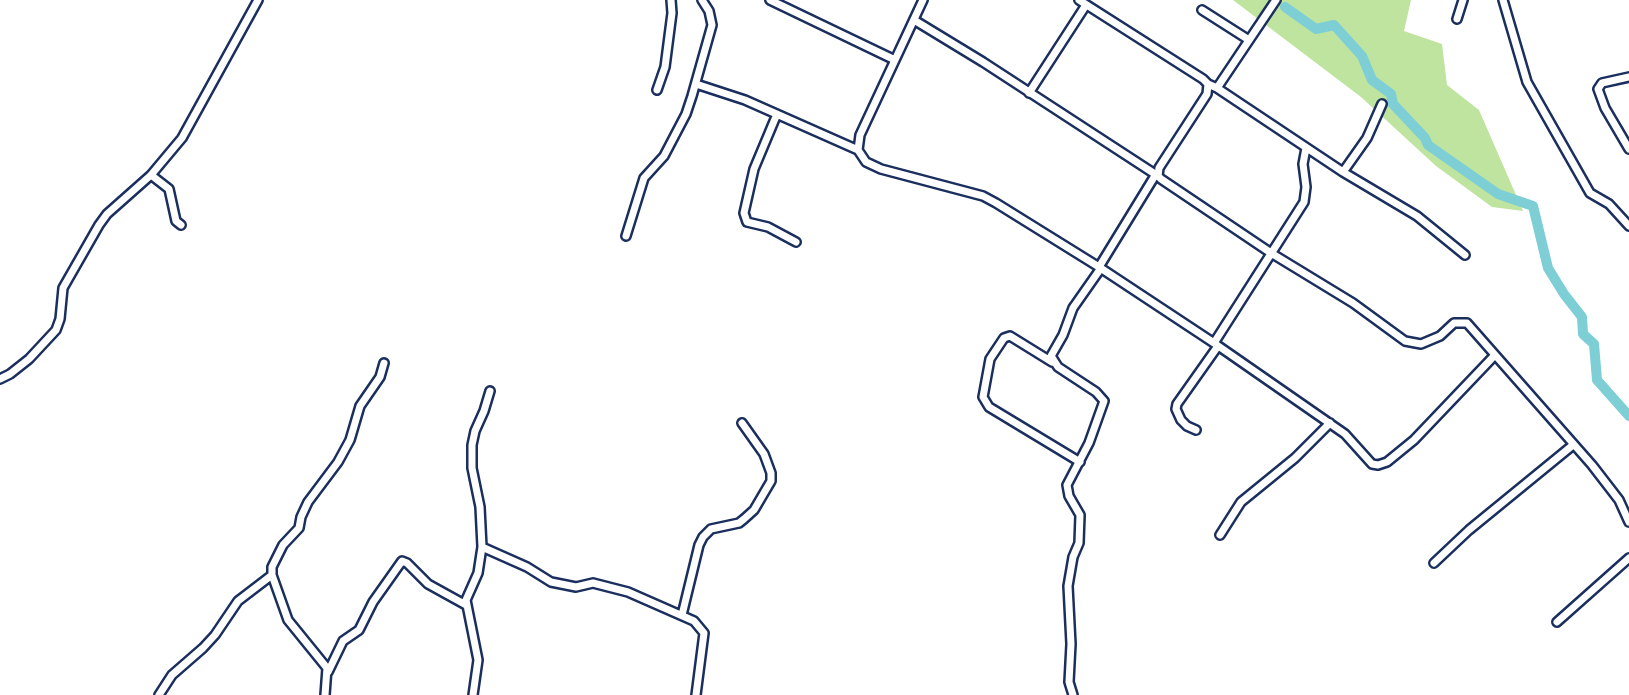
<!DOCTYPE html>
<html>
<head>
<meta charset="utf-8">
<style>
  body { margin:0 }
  canvas { display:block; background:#fff }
</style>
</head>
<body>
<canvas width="1629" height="695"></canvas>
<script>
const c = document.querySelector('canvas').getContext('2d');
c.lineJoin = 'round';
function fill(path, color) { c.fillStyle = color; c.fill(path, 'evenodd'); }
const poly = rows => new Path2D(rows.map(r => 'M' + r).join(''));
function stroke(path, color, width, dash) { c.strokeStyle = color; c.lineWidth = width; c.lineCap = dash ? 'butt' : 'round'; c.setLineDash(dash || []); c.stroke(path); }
const green = poly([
  [1233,0,1411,0,1404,31,1442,44,1447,85,1479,110,1523,211,1492,207,1436,166,1361,97]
]);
const river = poly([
  [1285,7,1316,29,1334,25,1362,56,1372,80,1391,94,1393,104,1425,138,1428,145,1498,194,1533,206,1548,268,1564,294,1582,317,1583,334,1594,344,1597,380,1629,416]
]);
const minor = poly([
  [770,0,895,60],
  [923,0,860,135,858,150,866,162,881,169,983,196,996,203,1099,267,1214,343,1345,434,1372,464,1378,465,1387,462,1414,440,1495,355],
  [1079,0,1203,79,1208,84,1207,94,1159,168,1158,176,1161,179,1271,253,1353,303,1405,341,1421,344,1440,336,1454,323,1467,323,1592,465,1619,500,1629,522],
  [1503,0,1527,82,1590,193,1609,204,1629,226],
  [1202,10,1249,40],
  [1457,19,1463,0],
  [914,20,983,62,1158,176],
  [1629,77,1602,83,1598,89,1605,108,1629,149],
  [696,84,745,100,858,150],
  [1208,84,1217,88,1343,172,1417,216,1465,255],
  [1217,88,1276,0],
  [657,90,665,67,672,13,671,0],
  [1029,93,1086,5],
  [777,114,754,169,744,213,747,222,768,227,796,242],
  [1343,172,1367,138,1382,104],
  [151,175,169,189,176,221,181,225],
  [626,236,644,178,664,156,686,114,692,96,712,25,709,11,702,0],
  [1099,267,1156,174],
  [1214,343,1304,202,1306,187,1303,164,1306,148],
  [1052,362,1010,336,1004,338,990,359,983,397,989,407,1080,462],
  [0,379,10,374,29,359,56,330,60,319,63,288,99,225,107,214,151,175,182,138,258,0],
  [1196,430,1187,426,1181,420,1176,409,1177,404,1218,346],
  [1220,535,1241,502,1295,458,1330,423],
  [482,547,527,567,551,582,576,587,593,583,628,592,694,621,704,633,696,695],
  [1434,563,1469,530,1573,445],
  [682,615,699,545,703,537,711,529,739,523,744,519,754,510,771,481,771,473,764,454,742,423],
  [1557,622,1629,558],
  [328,672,343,641,359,630,373,602,402,561,407,563,428,584,466,605],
  [159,695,172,675,203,648,215,635,238,601,272,575],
  [325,695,327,668,288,620,272,575,272,567,283,545,299,528,301,517,308,502,338,462,350,440,360,406,380,377,384,363],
  [473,695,478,660,466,600,478,573,482,547,480,507,472,468,472,445,475,431,484,411,490,391],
  [1073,695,1069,682,1071,644,1068,586,1073,557,1079,543,1080,515,1069,496,1067,485,1089,443,1104,401,1096,392,1058,367,1051,356,1063,335,1073,308,1101,268]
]);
fill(green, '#bfe49f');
stroke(river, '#7dced5', 10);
stroke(minor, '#1b2f5e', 12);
stroke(minor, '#fff', 7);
</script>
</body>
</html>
